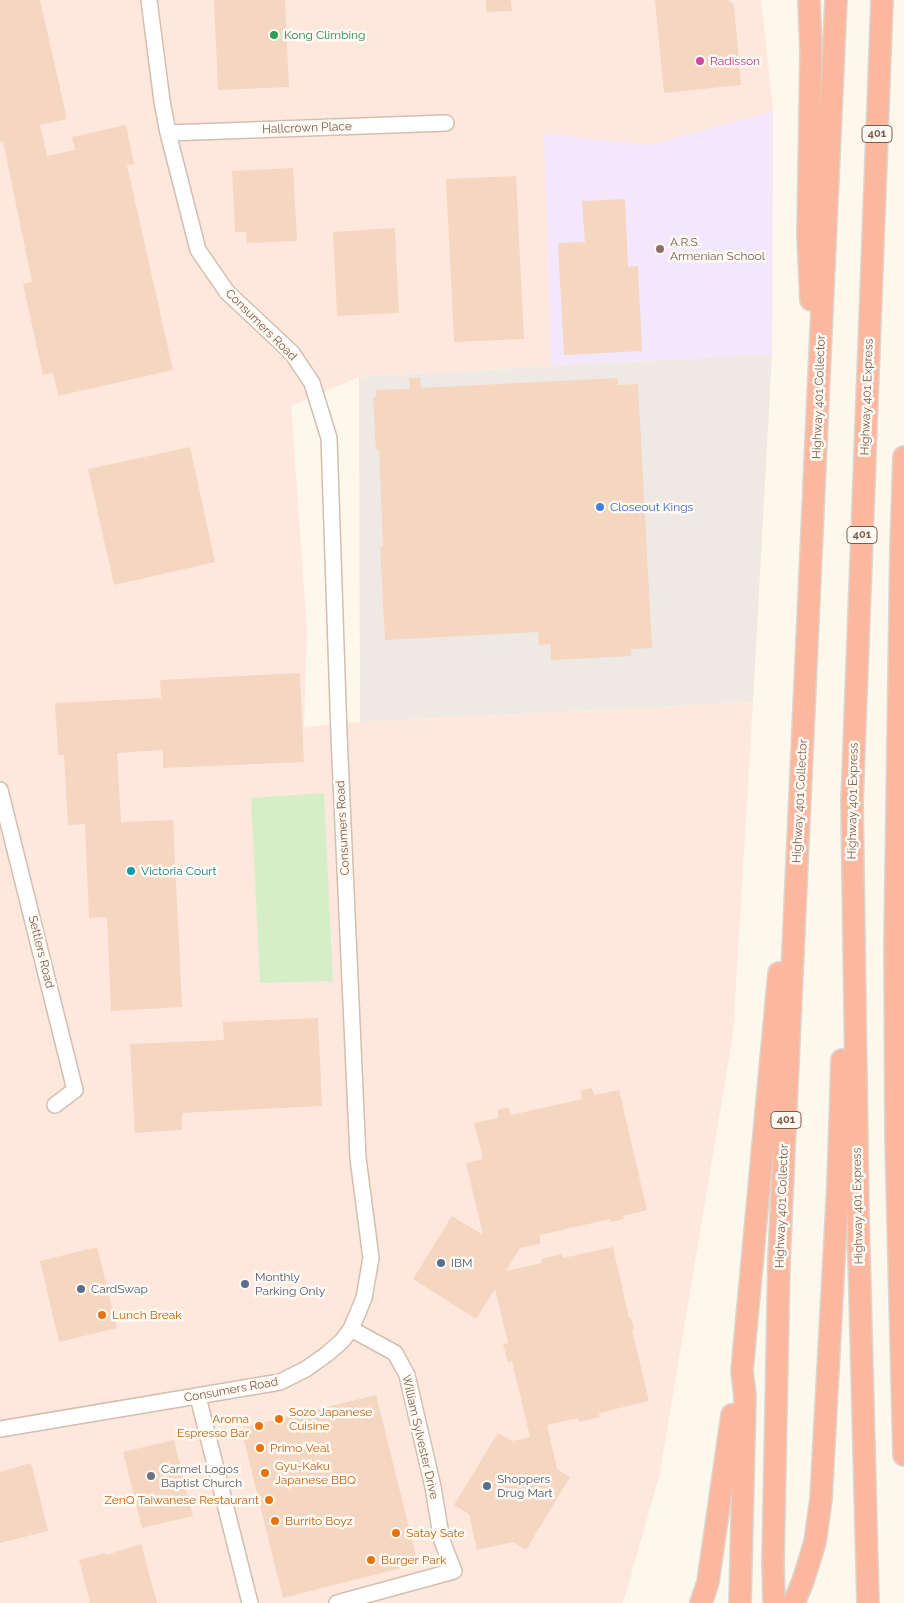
<!DOCTYPE html>
<html>
<head>
<meta charset="utf-8">
<style>
  body { margin:0 }
  canvas { display:block; background:#fef7eb }
</style>
</head>
<body>
<canvas width="904" height="1603"></canvas>
<script>
const c = document.querySelector('canvas').getContext('2d');
c.lineJoin = 'round';
function fill(path, color) { c.fillStyle = color; c.fill(path, 'evenodd'); }
const poly = rows => new Path2D(rows.map(r => 'M' + r).join(''));
function stroke(path, color, width, dash) { c.strokeStyle = color; c.lineWidth = width; c.lineCap = dash ? 'butt' : 'round'; c.setLineDash(dash || []); c.stroke(path); }
function drawText(font, color, halo, rows, align = 'center') {
  c.font = font + ' Raleway,sans-serif'; c.lineWidth = 5; c.setLineDash([]); c.textBaseline = 'middle'; c.strokeStyle = halo; c.fillStyle = color; for (const [text, x, y, turn = 0] of rows) {
    c.save(); c.translate(x, y); c.rotate((+turn || 0) * Math.PI / 180); c.textAlign = isNaN(turn) ? turn : align; if (halo) c.strokeText(text, 0, 0); c.fillText(text, 0, 0); c.restore();
  }
}
const commercial = poly([
  [0,0,761,0,773,109,772,354,359,377,291,406,307,630,304,727,360,722,753,702,733,1034,660,1473,623,1603,0,1603]
]);
const industrial = poly([
  [772,354,753,702,360,722,359,377]
]);
const education = poly([
  [773,111,772,354,551,366,544,133,649,145]
]);
const green = poly([
  [324,793,333,981,260,983,251,798]
]);
const building = poly([
  [0,0,40,0,67,119,40,125,47,156,75,150,72,137,126,125,134,164,127,165,173,370,58,396,53,373,43,375,23,284,32,282,3,141,0,142],
  [214,0,285,0,289,87,218,90],
  [486,0,511,0,512,11,486,12],
  [655,0,729,0,734,5,741,85,664,93],
  [293,168,297,241,247,243,246,232,235,232,232,171],
  [516,176,524,339,454,342,446,179],
  [625,199,628,267,638,266,642,351,564,355,558,243,585,242,582,201],
  [395,228,399,313,337,316,333,232],
  [409,378,420,378,421,388,618,378,618,385,638,384,652,648,631,649,632,656,551,660,551,644,539,645,538,632,385,640,380,547,383,546,379,450,376,450,373,397,376,397,376,390,410,389],
  [190,447,215,562,114,585,88,469],
  [300,673,304,762,163,768,163,750,117,753,121,822,173,820,182,1007,111,1011,107,917,89,918,85,824,68,825,64,755,58,755,55,703,161,698,160,680],
  [318,1018,322,1106,182,1113,182,1130,135,1133,130,1044,224,1040,223,1022],
  [591,1088,595,1095,619,1090,647,1210,623,1216,624,1219,611,1222,610,1219,540,1235,540,1244,520,1248,506,1271,542,1263,541,1259,562,1254,563,1258,613,1247,629,1318,631,1318,634,1329,632,1330,649,1401,599,1413,600,1417,579,1422,578,1418,547,1425,557,1469,570,1477,526,1550,513,1542,477,1550,469,1514,454,1505,498,1433,512,1441,530,1437,512,1361,508,1363,503,1344,508,1343,495,1289,476,1319,413,1279,452,1216,483,1235,466,1163,483,1159,474,1123,498,1118,498,1110,508,1107,511,1115,582,1099,581,1090],
  [97,1247,117,1328,59,1342,40,1261],
  [376,1395,418,1564,283,1598,241,1428],
  [174,1440,193,1516,142,1528,123,1452],
  [31,1463,48,1531,0,1543,0,1472],
  [141,1544,157,1603,90,1603,79,1560,105,1553,106,1555]
]);
const minor = poly([
  [168,133,446,123],
  [0,790,75,1090,55,1105],
  [198,1397,250,1603],
  [0,1429,280,1382,306,1369,327,1354,342,1341,351,1329,364,1298,371,1258,358,1158,339,735,329,438,312,383,292,353,227,292,198,250,168,133,162,101,149,0],
  [337,1603,454,1571,442,1541,433,1487,407,1375,395,1353,351,1329]
]);
const highway = poly([
  [809,0,811,52,808,235,811,300],
  [904,457,901,546,895,945,896,1139,904,1455],
  [701,1603,708,1582,732,1415],
  [740,1603,745,1396,742,1371,779,973],
  [774,1603,773,1562,779,1261,836,0],
  [794,1603,803,1581,815,1542,821,1499,838,1185,842,1060],
  [868,1603,858,1215,852,802,882,0]
]);
const markers = [
  [274,35,5,"#2e9e5b"],
  [700,61,5,"#d1479c"],
  [660,249,5,"#8d6e63"],
  [600,507,5,"#3f7fe0"],
  [131,871,5,"#0f9aa8"],
  [441,1263,5,"#5c6f8a"],
  [245,1284,5,"#5c6f8a"],
  [81,1289,5,"#5c6f8a"],
  [102,1315,5,"#e8710a"],
  [279,1419,5,"#e8710a"],
  [259,1426,5,"#e8710a"],
  [260,1448,5,"#e8710a"],
  [265,1473,5,"#e8710a"],
  [151,1476,5,"#6b7280"],
  [487,1486,5,"#5c6f8a"],
  [269,1500,5,"#e8710a"],
  [275,1521,5,"#e8710a"],
  [396,1533,5,"#e8710a"],
  [371,1560,5,"#e8710a"]
];
const shields = [
  [877,134,30],
  [862,535,30],
  [786,1120,30]
];
const shieldNames = [
  ["401",877,134],
  ["401",862,535],
  ["401",786,1120]
];
const leisureNames = [
  ["Kong Climbing",284,35]
];
const hotelNames = [
  ["Radisson",710,61]
];
const streetNames = [
  ["Hallcrown Place",307,128,-2],
  ["Consumers Road",261,325,45],
  ["Highway 401 Collector",819,397,-88],
  ["Highway 401 Express",867,397,-88],
  ["Highway 401 Collector",800,801,-87],
  ["Highway 401 Express",853,801,-89],
  ["Consumers Road",343,828,-93],
  ["Settlers Road",41,952,76],
  ["Highway 401 Collector",782,1206,-88],
  ["Highway 401 Express",858,1206,-91],
  ["Consumers Road",231,1390,-10],
  ["William Sylvester Drive",420,1437,77]
];
const educationNames = [
  ["A.R.S.",670,242],
  ["Armenian School",670,256]
];
const shopNames = [
  ["Closeout Kings",610,507]
];
const cultureNames = [
  ["Victoria Court",141,871]
];
const serviceNames = [
  ["IBM",451,1263],
  ["Monthly",255,1277],
  ["Parking Only",255,1291],
  ["CardSwap",91,1289],
  ["Shoppers",497,1479],
  ["Drug Mart",497,1493]
];
const foodNames = [
  ["Lunch Break",112,1315],
  ["Sozo Japanese",289,1412],
  ["Cuisine",289,1426],
  ["Aroma",249,1419,"right"],
  ["Espresso Bar",249,1433,"right"],
  ["Primo Veal",270,1448],
  ["Gyu-Kaku",275,1466],
  ["Japanese BBQ",275,1480],
  ["ZenQ Taiwanese Restaurant",259,1500,"right"],
  ["Burrito Boyz",285,1521],
  ["Satay Sate",406,1533],
  ["Burger Park",381,1560]
];
const worshipNames = [
  ["Carmel Logos",161,1469],
  ["Baptist Church",161,1483]
];
fill(commercial, '#fee8de');
fill(industrial, '#efe9e3');
fill(education, '#f4e7fb');
fill(green, '#d6eec7');
fill(building, '#f5d6c0');
stroke(minor, '#d2bfae', 18);
stroke(highway, '#ddd5d0', 24);
stroke(minor, '#fff', 15);
stroke(highway, '#fbb89f', 21);
for (const [x, y, r, color] of markers) { const dot = new Path2D(); dot.arc(x, y, r, 0, 2 * Math.PI); c.fillStyle = color; c.fill(dot); stroke(dot, '#fffaf3', 2); }
for (const [x, y, w] of shields) { const box = new Path2D(); box.roundRect(x - w / 2, y - 8.5, w, 17, 4); c.fillStyle = '#fffaf3'; c.fill(box); stroke(box, '#7c5d4b', 1); }
drawText('bold 11px', '#7c5d4b', null, shieldNames);
drawText('12px', '#27864d', '#fffaf3', leisureNames, 'left');
drawText('12px', '#b23c85', '#fffaf3', hotelNames, 'left');
drawText('12px', '#7c5d4b', '#fffaf3', streetNames);
drawText('12px', '#785e54', '#fffaf3', educationNames, 'left');
drawText('12px', '#366cbe', '#fffaf3', shopNames, 'left');
drawText('12px', '#0d838f', '#fffaf3', cultureNames, 'left');
drawText('12px', '#4e5e75', '#fffaf3', serviceNames, 'left');
drawText('12px', '#c56008', '#fffaf3', foodNames, 'left');
drawText('12px', '#5b616d', '#fffaf3', worshipNames, 'left');
</script>
</body>
</html>
